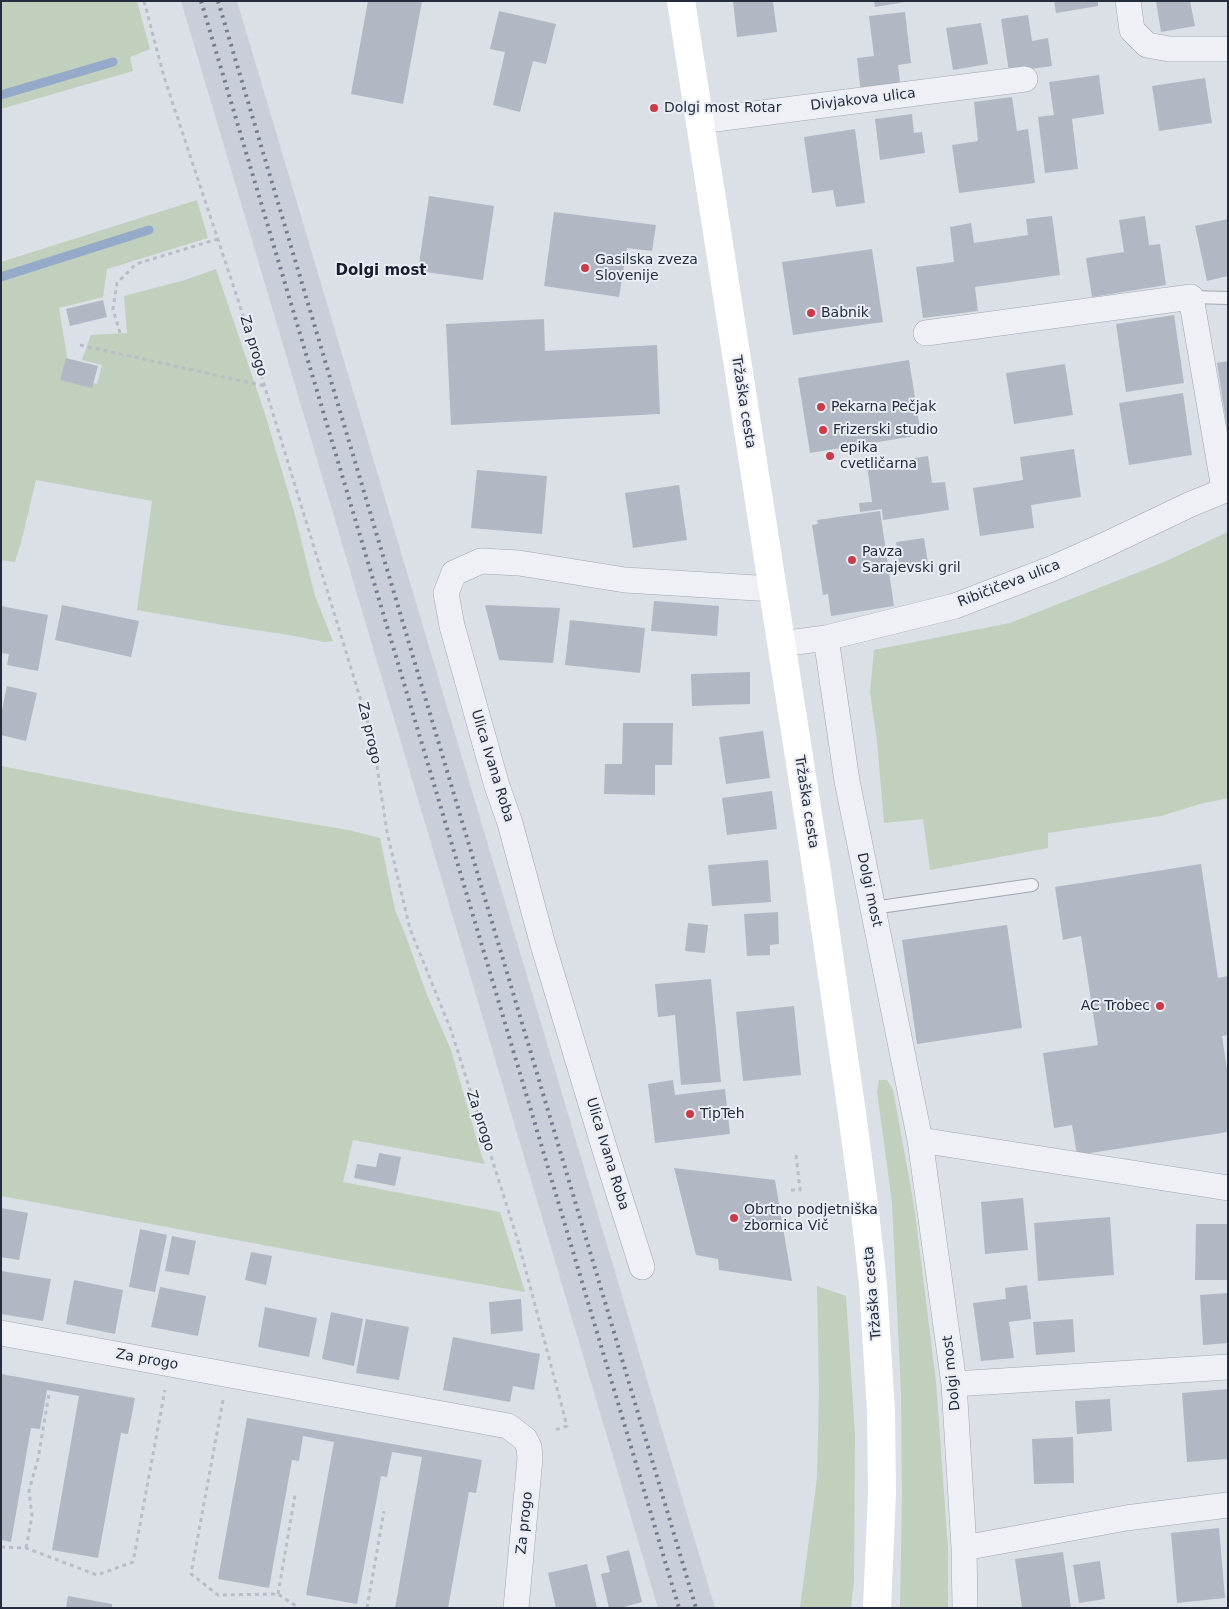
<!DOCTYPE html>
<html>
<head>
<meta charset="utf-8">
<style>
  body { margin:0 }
  #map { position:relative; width:1229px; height:1609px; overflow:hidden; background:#dbdfe6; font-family:"DejaVu Sans",sans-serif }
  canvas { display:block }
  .frame { position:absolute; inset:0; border:2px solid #252c3d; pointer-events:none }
</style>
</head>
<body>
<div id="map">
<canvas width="1229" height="1609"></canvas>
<div class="frame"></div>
</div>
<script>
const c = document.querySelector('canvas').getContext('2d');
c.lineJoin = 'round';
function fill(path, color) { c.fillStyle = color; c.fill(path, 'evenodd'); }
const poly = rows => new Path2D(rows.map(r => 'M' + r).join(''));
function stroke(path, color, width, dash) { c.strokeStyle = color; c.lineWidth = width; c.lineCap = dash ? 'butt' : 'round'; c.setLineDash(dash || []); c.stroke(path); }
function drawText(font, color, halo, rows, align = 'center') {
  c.font = font + ' "DejaVu Sans",sans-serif'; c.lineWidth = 4; c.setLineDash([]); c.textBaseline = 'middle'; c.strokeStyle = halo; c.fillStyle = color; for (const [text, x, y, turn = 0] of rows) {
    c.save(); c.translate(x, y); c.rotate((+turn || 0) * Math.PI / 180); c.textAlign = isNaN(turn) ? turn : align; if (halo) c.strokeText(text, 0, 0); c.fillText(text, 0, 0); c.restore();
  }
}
const built = poly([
  [181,1,237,1,715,1608,658,1608]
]);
const green = poly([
  [1,1,137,1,150,49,130,57,133,71,1,109],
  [197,200,208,238,107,269,103,297,59,308,67,356,65,375,97,384,102,365,82,360,91,335,127,333,124,296,185,280,216,269,265,414,295,515,315,596,333,641,324,642,295,636,223,625,137,610,152,501,36,480,22,539,15,562,1,560,1,262],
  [1228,532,1228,798,1200,804,1161,816,1048,833,1048,848,930,870,923,819,884,823,877,741,870,692,874,650,1010,623,1162,563],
  [1,766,228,810,349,830,380,838,395,910,404,931,427,995,451,1050,481,1154,485,1164,353,1140,343,1182,500,1212,525,1292,349,1261,1,1196],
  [879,1080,887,1080,893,1090,914,1205,936,1382,948,1548,948,1608,900,1608,902,1496,901,1393,892,1203,877,1091],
  [817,1286,846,1296,855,1434,854,1580,851,1608,800,1608,817,1478,819,1394]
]);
const stream = poly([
  [1,95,113,62],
  [1,277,149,230]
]);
const building = poly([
  [368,1,422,1,403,104,351,94],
  [733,1,773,1,777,32,737,37],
  [874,1,905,1,905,2,875,7],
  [1054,1,1098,1,1098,6,1056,13],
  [1156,1,1190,1,1195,26,1161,32],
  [499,11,556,24,546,64,533,61,520,112,493,105,505,52,490,49],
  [905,12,911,63,898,65,901,89,861,94,857,58,874,56,869,16],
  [1028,15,1032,41,1048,38,1052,66,1009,72,1001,19],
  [981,23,988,64,953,70,946,28],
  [1099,75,1104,114,1072,119,1078,169,1045,173,1038,117,1054,115,1049,82],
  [1205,78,1212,123,1159,131,1152,86],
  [1012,97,1017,131,1028,129,1035,183,959,193,952,145,978,141,974,102],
  [912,114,914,133,922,132,925,153,880,160,875,119],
  [855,129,865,203,836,207,833,190,812,193,804,137],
  [429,196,494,206,483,280,418,271],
  [554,212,656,225,652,251,627,248,619,297,544,286],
  [1052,216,1060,275,975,287,978,311,923,318,916,267,954,262,950,227,971,223,974,243,1028,235,1026,219],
  [1145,216,1149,245,1160,244,1166,285,1092,297,1086,258,1124,252,1119,220],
  [1228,219,1228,276,1207,281,1195,226],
  [872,249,883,322,793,335,782,262],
  [103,300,107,317,70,326,66,309],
  [1174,315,1184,383,1126,392,1116,324],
  [544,319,545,351,657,345,660,414,451,425,446,324],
  [66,358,98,366,92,388,60,380],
  [909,360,921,435,810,453,798,378],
  [1228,361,1228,428,1227,428,1217,363],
  [1065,364,1073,415,1014,424,1006,373],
  [1183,393,1192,455,1129,465,1119,403],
  [1074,449,1081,497,1031,505,1034,528,980,536,973,488,1023,480,1020,457],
  [928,456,932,483,945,482,949,510,883,520,882,509,860,512,859,503,872,502,867,465],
  [477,470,547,476,542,534,471,528],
  [679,485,687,540,633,548,625,493],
  [880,511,894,606,831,616,828,594,823,595,812,525,818,524,817,520],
  [924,538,929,569,901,574,896,542],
  [654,601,719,606,717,636,651,631],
  [62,605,139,621,131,657,55,640],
  [485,605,560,608,553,663,499,660],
  [1,606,48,615,38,671,7,665,9,654,1,653],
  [570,620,645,628,640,673,565,665],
  [750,672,750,704,692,706,691,674],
  [7,686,37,693,26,741,1,735,1,715],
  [623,723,673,723,672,765,655,765,655,795,604,794,605,764,622,764],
  [763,731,770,778,726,784,719,737],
  [772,791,777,829,727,835,722,798],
  [768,860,771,902,712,906,708,865],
  [1201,864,1218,978,1228,976,1228,1035,1222,1036,1228,1076,1228,1132,1077,1155,1072,1125,1054,1128,1043,1053,1098,1045,1081,936,1063,940,1055,887],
  [778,912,779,944,770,945,770,955,747,956,744,914],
  [688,923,708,925,705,953,685,951],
  [1007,925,1022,1028,917,1044,902,940],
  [711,979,721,1082,681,1085,675,1015,658,1017,655,984],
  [794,1006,801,1075,743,1081,736,1012],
  [673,1080,675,1095,725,1089,730,1134,655,1143,648,1084],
  [379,1153,401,1157,395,1186,354,1178,357,1164,376,1167],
  [674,1168,775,1180,792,1281,719,1270,718,1259,696,1255],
  [1023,1198,1028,1250,985,1254,981,1202],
  [1,1208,28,1213,19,1260,1,1257],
  [1110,1217,1114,1275,1038,1281,1034,1223],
  [1196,1224,1228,1224,1228,1280,1195,1280],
  [140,1229,167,1235,155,1292,129,1287],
  [172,1236,196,1241,189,1275,165,1271],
  [251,1252,272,1256,266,1285,245,1280],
  [1,1271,51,1279,43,1321,1,1314],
  [74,1280,123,1290,115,1334,66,1324],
  [1027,1285,1031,1319,1009,1322,1014,1358,981,1361,973,1303,1006,1299,1005,1288],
  [160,1287,206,1296,198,1336,151,1327],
  [1228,1293,1228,1343,1203,1345,1200,1295],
  [521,1299,523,1331,491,1334,489,1302],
  [265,1307,317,1318,309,1357,258,1347],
  [331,1312,363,1319,354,1366,322,1359],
  [366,1319,409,1327,399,1380,356,1373],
  [1073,1319,1075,1352,1036,1355,1033,1322],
  [453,1337,540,1354,534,1390,513,1386,510,1402,443,1390],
  [1,1374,135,1398,128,1434,121,1433,98,1558,52,1550,79,1396,47,1390,40,1429,31,1428,11,1542,1,1540],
  [1228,1389,1228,1459,1187,1462,1182,1393],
  [1110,1399,1112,1431,1077,1434,1075,1401],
  [247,1418,482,1460,476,1493,469,1492,448,1608,395,1608,422,1457,392,1452,387,1477,381,1476,357,1604,306,1595,334,1442,303,1436,299,1461,292,1460,269,1588,218,1579],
  [1073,1437,1074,1483,1034,1484,1032,1439],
  [1219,1528,1225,1598,1177,1603,1171,1533],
  [629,1550,642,1602,620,1608,609,1608,601,1574,610,1572,606,1556],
  [1063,1552,1071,1608,1022,1608,1015,1559],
  [1100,1561,1105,1599,1079,1603,1073,1565],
  [587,1564,597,1608,556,1608,548,1573],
  [68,1596,112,1604,112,1608,66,1608]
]);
const path = poly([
  [144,1,164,77,240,306,373,740,387,832,410,929,451,1030,518,1241,567,1426,552,1431],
  [120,333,113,309,117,283,136,264,218,239],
  [80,345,265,386],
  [791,1190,800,1190,796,1155],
  [223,1400,191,1574,218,1595,278,1594,299,1608],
  [1,1547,26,1548,97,1575,133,1562,165,1390],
  [26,1548,32,1516,29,1491,38,1459,49,1394],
  [278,1594,295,1495],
  [367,1608,384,1511]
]);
const service = poly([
  [1191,297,1228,298],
  [873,908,1032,885]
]);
const minor = poly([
  [1128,1,1132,30,1147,45,1169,49,1228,49],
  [700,121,1025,79],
  [926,333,1191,297,1224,489],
  [826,638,847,781,920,1140,1228,1188],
  [781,644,826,638,955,606,1051,569,1105,545,1191,504,1228,489],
  [920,1140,954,1384,964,1548,965,1608],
  [642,1267,604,1147,543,945,510,823,497,786,452,626,446,593,454,573,481,561,519,563,625,580,773,589],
  [1,1333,508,1426,525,1439,529,1447,530,1458,516,1608],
  [954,1384,1228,1367],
  [964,1548,1126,1518,1228,1505]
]);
const secondary = poly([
  [681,1,817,872,851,1106,864,1204,873,1284,881,1411,882,1493,877,1608]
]);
const rail = poly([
  [201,1,679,1608],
  [218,1,696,1608]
]);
const markers = [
  [654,108,5,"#d23947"],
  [585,268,5,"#d23947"],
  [811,313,5,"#d23947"],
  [821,407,5,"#d23947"],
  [823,430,5,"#d23947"],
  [830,456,5,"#d23947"],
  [852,560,5,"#d23947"],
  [1160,1006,5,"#d23947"],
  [690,1114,5,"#d23947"],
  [734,1218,5,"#d23947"]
];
const streetNames = [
  ["Divjakova ulica",863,100,-7],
  ["Za progo",253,346,73],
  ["Tržaška cesta",743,402,81],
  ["Ribičičeva ulica",1009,584,-21],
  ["Za progo",369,733,77],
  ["Ulica Ivana Roba",492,766,73],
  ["Tržaška cesta",806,802,81],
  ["Dolgi most",869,890,78],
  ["Za progo",480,1121,72],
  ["Ulica Ivana Roba",607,1154,73],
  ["Tržaška cesta",873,1293,-95],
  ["Za progo",147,1360,10],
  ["Dolgi most",952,1373,-96],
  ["Za progo",525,1523,-84]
];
const poiNames = [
  ["Dolgi most Rotar",664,108],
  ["Gasilska zveza",595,260],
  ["Slovenije",595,276],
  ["Babnik",821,313],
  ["Pekarna Pečjak",831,407],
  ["Frizerski studio",833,430],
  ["epika",840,448],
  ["cvetličarna",840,464],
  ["Pavza",862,552],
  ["Sarajevski gril",862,568],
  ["AC Trobec",1150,1006,"right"],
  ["TipTeh",700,1114],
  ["Obrtno podjetniška",744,1210],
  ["zbornica Vič",744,1226]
];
const neighbourhoodNames = [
  ["Dolgi most",381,271]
];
fill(built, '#c9ced8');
fill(green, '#c0d0bc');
stroke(stream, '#94aac8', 9);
fill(building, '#b2b8c3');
stroke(service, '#a1a6b0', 14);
stroke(minor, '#a1a6b0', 26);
stroke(path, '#babdc5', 3, [4, 4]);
stroke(service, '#eef0f5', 12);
stroke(minor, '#eef0f5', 25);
stroke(secondary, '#fff', 28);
stroke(rail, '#747d90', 4, [2.5, 5]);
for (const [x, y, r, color] of markers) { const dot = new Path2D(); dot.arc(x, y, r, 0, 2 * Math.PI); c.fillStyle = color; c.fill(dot); stroke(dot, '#eaeef4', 2); }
drawText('14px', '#252c3d', '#eaeef4', streetNames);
drawText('14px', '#252c3d', '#eaeef4', poiNames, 'left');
drawText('bold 15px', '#171d2d', '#eaeef4', neighbourhoodNames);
</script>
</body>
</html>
